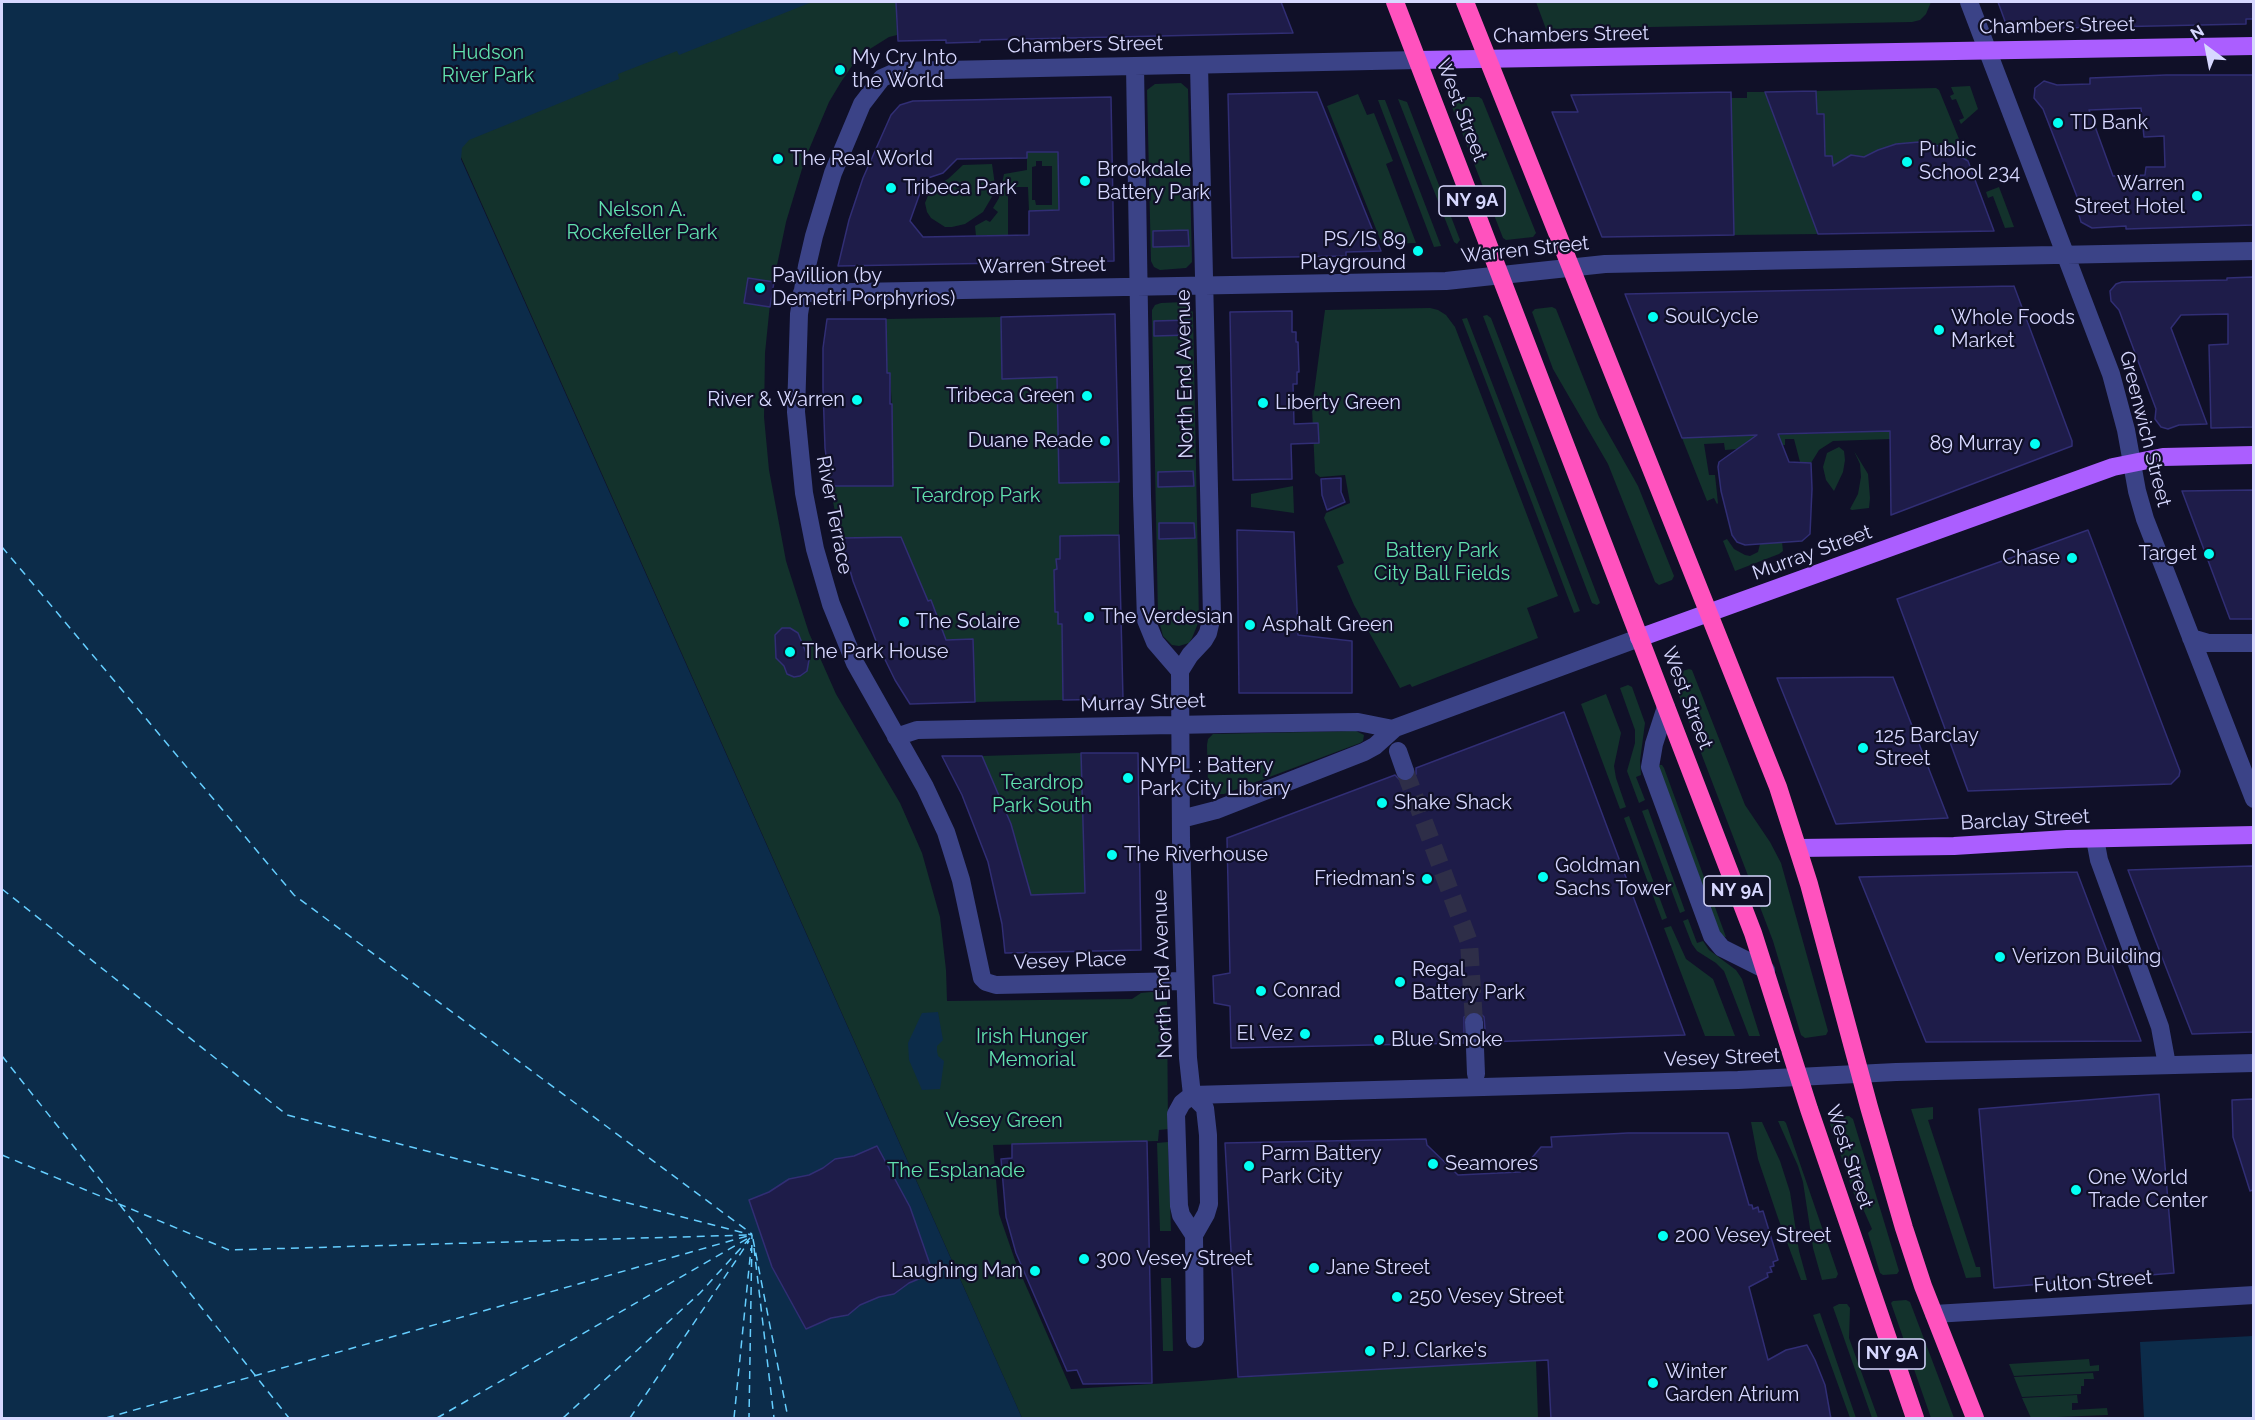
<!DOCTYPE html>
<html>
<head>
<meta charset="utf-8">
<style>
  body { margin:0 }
  #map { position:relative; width:2255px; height:1420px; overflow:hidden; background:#101028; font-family:Raleway,sans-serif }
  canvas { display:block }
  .frame { position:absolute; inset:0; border:3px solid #d7d8ff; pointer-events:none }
  .north { position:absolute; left:2177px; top:18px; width:60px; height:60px; -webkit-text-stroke:4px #101028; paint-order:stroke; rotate:328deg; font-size:16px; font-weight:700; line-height:24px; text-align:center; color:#d7d8ff }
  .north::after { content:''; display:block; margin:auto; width:21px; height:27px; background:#d7d8ff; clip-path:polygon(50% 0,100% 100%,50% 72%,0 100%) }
</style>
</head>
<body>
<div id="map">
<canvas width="2255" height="1420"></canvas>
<div class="frame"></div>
<div class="north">N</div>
</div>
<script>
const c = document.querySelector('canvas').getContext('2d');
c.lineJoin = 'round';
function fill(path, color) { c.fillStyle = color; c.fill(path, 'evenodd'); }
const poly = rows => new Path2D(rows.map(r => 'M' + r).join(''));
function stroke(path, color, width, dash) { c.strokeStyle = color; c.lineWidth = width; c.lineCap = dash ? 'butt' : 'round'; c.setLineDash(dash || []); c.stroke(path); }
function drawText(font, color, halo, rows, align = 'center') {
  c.font = font + ' Raleway,sans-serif'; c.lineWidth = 4.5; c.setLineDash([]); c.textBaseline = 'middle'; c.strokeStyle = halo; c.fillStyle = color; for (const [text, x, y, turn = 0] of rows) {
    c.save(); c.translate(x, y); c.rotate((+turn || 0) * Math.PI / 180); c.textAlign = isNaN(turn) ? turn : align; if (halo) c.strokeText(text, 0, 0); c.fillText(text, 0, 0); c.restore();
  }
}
const green = poly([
  [392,2,896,2,897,35,889,37,865,52,856,60,841,82,829,102,805,159,786,222,771,294,765,353,764,417,769,470,786,561,809,633,836,694,900,803,922,853,940,917,946,970,947,1001,1132,999,1141,993,1151,992,1163,993,1167,998,1168,1129,1159,1130,1158,1141,993,1145,999,1214,1016,1263,1071,1389,1201,1381,1285,1374,1536,1361,1538,1418,1022,1418],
  [1536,2,1931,2,1926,14,1920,20,1912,22,1546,29],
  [1181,83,1188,89,1192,262,1186,268,1160,270,1154,267,1151,261,1147,90,1155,84],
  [1970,86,1978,109,1961,124,1959,120,1964,118,1956,99,1952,100,1950,96,1954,94,1951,87],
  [1936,88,1939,90,1968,161,1943,147,1929,143,1907,143,1889,146,1861,159,1856,155,1851,155,1833,172,1832,156,1825,156,1824,114,1817,114,1816,91],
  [1747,92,1765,92,1818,234,1733,235,1731,98,1747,98],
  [1358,94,1367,115,1374,113,1393,161,1386,164,1416,243,1382,244,1327,106],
  [1454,97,1479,97,1482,99,1536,233,1533,237,1506,240,1503,238,1450,102],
  [1398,99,1407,102,1460,240,1457,244,1454,242],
  [1378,100,1385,100,1441,246,1434,247],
  [1027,152,1058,152,1059,210,1029,211,1028,187,1008,187,1008,235,976,236,975,226,986,220,990,222,998,212,993,208,999,198,1004,174,1027,170],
  [1036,161,1042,161,1042,166,1052,166,1052,205,1036,205,1035,200,1032,200,1032,167,1036,166],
  [992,164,995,185,993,195,983,212,965,224,952,227,945,227,931,218,927,212,925,203,931,188,948,179,963,165],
  [1999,187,2014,227,2005,228,1993,196,1988,198,1986,192],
  [1184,302,1190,305,1193,313,1199,621,1192,638,1189,643,1179,646,1172,645,1163,636,1158,617,1152,317,1152,310,1155,305,1161,303],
  [1552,307,1556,309,1599,417,1638,486,1674,576,1672,580,1659,585,1655,582,1608,464,1553,369,1532,312,1535,309],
  [1430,308,1438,310,1446,315,1455,327,1558,596,1527,608,1538,638,1412,687,1410,684,1400,688,1354,605,1337,566,1344,563,1324,518,1326,513,1350,503,1345,475,1320,477,1315,473,1312,408,1325,310],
  [1487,315,1491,318,1599,600,1600,603,1597,605,1592,603,1585,585,1483,316],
  [1001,317,1002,378,1057,377,1059,483,1119,482,1119,535,1060,537,1060,559,1056,559,1057,569,1054,570,1055,612,1058,612,1058,624,1062,624,1063,700,975,702,973,639,943,640,941,635,943,632,933,606,931,601,928,601,901,537,840,538,830,486,892,486,892,408,890,374,887,373,886,319],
  [1467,318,1580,611,1574,613,1462,319],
  [1890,431,1890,439,1833,441,1819,450,1811,463,1800,462,1794,439,1785,439,1785,445,1725,450,1724,443,1704,444,1709,475,1715,475,1718,503,1717,504,1714,498,1707,501,1682,438],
  [1839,447,1844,451,1845,460,1843,472,1834,491,1826,480,1823,467,1827,453],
  [1854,451,1868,474,1870,498,1869,508,1852,510,1850,509,1858,494,1861,477,1860,464],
  [1293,486,1294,513,1251,507,1251,494],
  [1727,539,1734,549,1745,555,1750,556,1758,552,1760,544,1782,542,1783,551,1779,554,1735,571,1723,541],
  [1689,669,1692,670,1745,805,1770,842,1781,863,1828,1031,1826,1035,1805,1038,1801,1035,1773,941,1672,677,1673,674],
  [1628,685,1632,687,1645,723,1640,761,1641,775,1636,777,1645,800,1639,803,1627,771,1635,743,1635,730,1620,688],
  [1606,694,1621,733,1614,766,1616,778,1626,807,1620,809,1581,704],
  [1356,731,1364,735,1363,741,1360,743,1224,794,1213,794,1208,788,1207,745,1208,739,1213,734],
  [1081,753,1085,893,1031,895,1011,824,982,756],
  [1658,765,1662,765,1664,768,1726,937,1721,936],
  [1648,809,1685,911,1680,913,1642,811],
  [1629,816,1667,918,1662,920,1624,818],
  [1688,919,1697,943,1703,941,1709,950,1736,970,1742,979,1760,1036,1749,1036,1724,971,1716,963,1697,951,1692,944,1683,921],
  [1671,926,1686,959,1713,979,1735,1036,1705,1036,1664,928],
  [1933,1107,1933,1119,1928,1120,1976,1267,1980,1267,1981,1277,1966,1278,1911,1109],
  [1849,1116,1853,1119,1899,1271,1897,1274,1883,1275,1880,1273,1868,1233,1872,1229,1864,1211,1860,1212,1829,1121,1832,1117],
  [1778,1121,1784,1121,1786,1123,1838,1274,1836,1278,1822,1280,1813,1248,1803,1182,1798,1166],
  [1751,1122,1762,1122,1780,1161,1790,1192,1799,1251,1807,1280,1801,1280,1778,1218,1758,1159],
  [1168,1142,1171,1231,1160,1231,1157,1143],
  [1161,1278,1171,1278,1173,1351,1163,1351],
  [1906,1300,1910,1302,1954,1418,1931,1418,1891,1303,1893,1301],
  [1839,1304,1847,1304,1850,1308,1849,1338,1878,1418,1872,1418,1833,1307],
  [1820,1313,1856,1418,1850,1418,1813,1315],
  [2089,1359,2090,1366,2099,1365,2099,1371,2014,1376,2009,1364],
  [2093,1373,2094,1379,2084,1379,2084,1386,2081,1386,2081,1394,2022,1397,2014,1377],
  [2077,1395,2078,1403,2072,1403,2072,1410,2107,1408,2108,1415,2031,1418,2022,1398]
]);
const water = poly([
  [2,2,812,2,679,55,677,51,618,74,619,79,469,140,462,148,461,159,1022,1418,2,1418],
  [938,1012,943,1040,937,1046,937,1051,938,1056,944,1061,941,1083,940,1089,922,1090,909,1060,908,1043,922,1013],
  [2253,1336,2253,1418,2144,1418,2140,1342]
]);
const ferry = poly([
  [2,547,294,895,752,1234],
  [2,889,287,1115,752,1235,749,1418],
  [2,1056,117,1201],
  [2,1155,229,1250,748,1235],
  [120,1205,289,1418],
  [753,1239,788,1418],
  [754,1248,774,1418],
  [106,1418,751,1235],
  [437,1418,750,1237],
  [563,1418,700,1293,750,1238],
  [630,1418,749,1241],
  [734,1418,751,1248]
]);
const building = poly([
  [896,2,1281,2,1293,33,980,40,980,42,946,43,946,40,898,41,896,2],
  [1998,2,2253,2,2253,19,2246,19,2246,24,2016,29,2006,24,1998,2],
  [2166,75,2253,75,2253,225,2126,229,2126,226,2092,228,2081,222,2079,215,2081,207,2043,109,2034,98,2035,88,2044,81,2057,85,2090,84,2090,78,2166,75],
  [2141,108,2144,137,2164,136,2165,167,2146,167,2145,175,2113,176,2089,110,2141,108],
  [1816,91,1817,114,1824,114,1825,156,1832,156,1833,166,1851,155,1864,157,1878,150,1896,144,1919,142,1944,147,1968,161,1994,231,1818,234,1765,92,1816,91],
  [1317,92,1381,251,1346,252,1346,256,1232,258,1228,94,1317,92],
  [1731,92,1734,235,1602,237,1552,112,1578,112,1571,95,1731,92],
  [1111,97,1114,261,838,266,849,220,863,178,891,115,900,105,913,101,1111,97],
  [1027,152,1058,152,1059,210,1029,211,1029,235,923,237,910,221,925,179,943,173,957,159,1027,158,1027,152],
  [1188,230,1189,246,1153,247,1153,231,1188,230],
  [2253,277,2253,427,2211,428,2209,345,2228,344,2228,314,2181,315,2171,328,2207,424,2179,425,2168,429,2161,427,2155,419,2156,409,2119,310,2111,301,2110,291,2116,284,2122,282,2227,280,2227,278,2253,277],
  [748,278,774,282,770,307,744,303,748,278],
  [2014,286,2072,441,2072,446,1891,515,1890,431,1778,434,1789,462,1811,463,1812,489,1810,534,1802,541,1745,545,1737,542,1732,535,1721,491,1718,467,1719,462,1757,435,1682,438,1625,294,2014,286],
  [1292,311,1292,332,1296,332,1296,342,1298,342,1299,372,1297,372,1297,384,1293,384,1294,424,1318,423,1319,443,1291,444,1292,479,1233,480,1230,312,1292,311],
  [1115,314,1119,482,1059,483,1057,377,1002,379,1001,317,1115,314],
  [827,319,886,319,887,373,890,373,890,404,892,404,893,486,830,486,825,448,823,388,823,348,827,319],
  [1190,320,1190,335,1154,336,1154,321,1190,320],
  [1193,471,1194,486,1158,487,1158,472,1193,471],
  [1341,478,1341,492,1345,502,1327,510,1322,495,1321,479,1341,478],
  [2253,490,2253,619,2230,619,2182,491,2253,490],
  [1159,523,1194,523,1195,538,1159,539,1159,523],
  [1237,530,1294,532,1298,635,1352,641,1352,693,1239,693,1237,530],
  [2088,530,2180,771,2179,776,2171,784,1968,791,1897,599,2088,530],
  [1119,535,1123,699,1063,700,1062,624,1058,624,1058,612,1055,612,1054,570,1057,569,1056,559,1060,559,1060,536,1119,535],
  [901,537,928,601,931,600,946,640,973,639,975,702,910,704,895,680,876,641,853,581,841,538,901,537],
  [782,628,790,628,798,633,809,660,807,671,800,676,794,677,787,674,784,666,776,658,775,635,782,628],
  [1893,677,1948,818,1836,824,1777,678,1893,677],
  [1564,712,1685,1035,1486,1042,1484,1017,1479,1012,1473,1011,1464,1017,1464,1043,1231,1048,1230,1006,1214,1003,1213,976,1230,973,1227,838,1395,775,1402,782,1409,781,1416,774,1416,768,1564,712],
  [1081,753,1138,753,1141,950,1005,953,1002,924,988,862,962,795,942,756,982,756,1011,824,1031,895,1085,893,1081,753],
  [2253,866,2253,1032,2192,1034,2128,870,2253,866],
  [2077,872,2141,1041,1926,1042,1859,877,2077,872],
  [2159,1094,2174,1273,1994,1288,1979,1109,2159,1094],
  [2253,1099,2253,1190,2250,1191,2233,1137,2232,1100,2253,1099],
  [1628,1133,1728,1133,1749,1205,1752,1205,1753,1209,1758,1207,1759,1212,1763,1211,1778,1260,1773,1262,1774,1266,1770,1267,1772,1272,1767,1273,1768,1277,1749,1287,1768,1360,1786,1350,1807,1345,1815,1360,1825,1385,1831,1419,1551,1419,1548,1360,1238,1377,1225,1143,1426,1139,1427,1145,1458,1175,1520,1172,1541,1147,1552,1147,1551,1137,1628,1133],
  [1147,1141,1152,1383,1083,1384,1077,1370,1067,1371,1016,1253,1006,1217,1001,1159,1012,1158,1012,1144,1147,1141],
  [877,1146,910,1207,933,1273,909,1283,894,1294,879,1297,860,1305,848,1315,831,1318,806,1329,772,1267,749,1200,769,1192,789,1179,809,1175,823,1168,835,1159,854,1156,877,1146]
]);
const minorTunnel = poly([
  [1405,771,1469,942,1474,1022]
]);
const minor = poly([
  [1969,2,2111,374,2126,430,2137,491,2145,519,2254,799],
  [1135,66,1142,496,1146,620,1155,642,1180,671],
  [802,293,1446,281,1605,264,2254,251],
  [2191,638,2208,643,2254,643],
  [1666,707,1654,744,1650,767,1712,936,1722,948,1766,970],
  [896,737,917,730,1224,724,1358,722,1393,729],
  [1398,751,1405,771],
  [1181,819,1216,810,1364,752,1375,746,1395,728,1639,638],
  [2095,839,2099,860,2160,1027,2167,1065],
  [1185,981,996,985,986,982,982,978,961,880,946,832,925,787,855,663,831,604,815,549,804,493,796,412,799,314,807,266,814,236,833,173,862,104,882,78,898,71,1418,60],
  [1474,1022,1476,1074],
  [1192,1095,1738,1080,1896,1072,2254,1063],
  [1192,1095,1182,1103,1176,1114,1179,1206,1181,1215,1194,1235,1195,1339],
  [1194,1235,1206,1214,1209,1204,1208,1135,1205,1108,1192,1095,1188,1058,1181,841,1180,671,1190,655,1204,640,1208,633,1212,616,1199,65],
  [1934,1314,2254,1295]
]);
const major = poly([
  [1418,60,2254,46],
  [1639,638,2113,467,2163,457,2254,455],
  [1798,848,1954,846,2067,839,2254,835]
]);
const highway = poly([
  [1395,2,1753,933,1809,1109,1915,1418],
  [1465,2,1778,787,1809,884,1869,1107,1904,1228,1923,1286,1975,1418]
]);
const markers = [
  [840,70,6,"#03fff3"],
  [2058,123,6,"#03fff3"],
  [778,159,6,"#03fff3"],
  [1907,162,6,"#03fff3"],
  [1085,181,6,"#03fff3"],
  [891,188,6,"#03fff3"],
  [2197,196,6,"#03fff3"],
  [1418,251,6,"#03fff3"],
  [760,288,6,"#03fff3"],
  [1653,317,6,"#03fff3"],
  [1939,330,6,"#03fff3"],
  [1087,396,6,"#03fff3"],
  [857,400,6,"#03fff3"],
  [1263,403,6,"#03fff3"],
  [1105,441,6,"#03fff3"],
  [2035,444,6,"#03fff3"],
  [2209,554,6,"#03fff3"],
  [2072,558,6,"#03fff3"],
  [1089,617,6,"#03fff3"],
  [904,622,6,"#03fff3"],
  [1250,625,6,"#03fff3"],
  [790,652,6,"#03fff3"],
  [1863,748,6,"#03fff3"],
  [1128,778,6,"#03fff3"],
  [1382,803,6,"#03fff3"],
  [1112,855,6,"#03fff3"],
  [1543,877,6,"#03fff3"],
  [1427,879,6,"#03fff3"],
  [2000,957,6,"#03fff3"],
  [1400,982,6,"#03fff3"],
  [1261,991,6,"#03fff3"],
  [1305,1034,6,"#03fff3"],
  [1379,1040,6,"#03fff3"],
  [1433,1164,6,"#03fff3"],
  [1249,1166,6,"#03fff3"],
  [2076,1190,6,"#03fff3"],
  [1663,1236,6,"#03fff3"],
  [1084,1259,6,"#03fff3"],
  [1314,1268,6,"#03fff3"],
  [1035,1271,6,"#03fff3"],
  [1397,1297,6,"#03fff3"],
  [1370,1351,6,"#03fff3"],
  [1653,1383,6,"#03fff3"]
];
const shields = [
  [1472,201,66],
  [1737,891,66],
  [1892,1354,66]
];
const shieldNames = [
  ["NY 9A",1472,201],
  ["NY 9A",1737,891],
  ["NY 9A",1892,1354]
];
const streetNames = [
  ["Chambers Street",2057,26,-1],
  ["Chambers Street",1571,35,-1],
  ["Chambers Street",1085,45,-1],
  ["West Street",1461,110,69],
  ["Warren Street",1525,250,-6],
  ["Warren Street",1042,266,-1],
  ["North End Avenue",1185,374,-91],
  ["Greenwich Street",2145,429,76],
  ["River Terrace",834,515,79],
  ["Murray Street",1812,553,-20],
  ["West Street",1687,698,69],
  ["Murray Street",1143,703,-2],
  ["Barclay Street",2025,820,-3],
  ["Vesey Place",1070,961,-2],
  ["North End Avenue",1163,974,-92],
  ["Vesey Street",1722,1058,-2],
  ["West Street",1849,1157,71],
  ["Fulton Street",2093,1282,-4]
];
const parkNames = [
  ["Hudson",488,53],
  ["River Park",488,76],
  ["Nelson A.",642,210],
  ["Rockefeller Park",642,233],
  ["Teardrop Park",976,496],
  ["Battery Park",1442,551],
  ["City Ball Fields",1442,574],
  ["Teardrop",1042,783],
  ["Park South",1042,806],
  ["Irish Hunger",1032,1037],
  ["Memorial",1032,1060],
  ["Vesey Green",1004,1121],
  ["The Esplanade",956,1171]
];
const poiNames = [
  ["My Cry Into",852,58],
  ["the World",852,81],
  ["TD Bank",2070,123],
  ["Public",1919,150],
  ["School 234",1919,173],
  ["The Real World",790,159],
  ["Brookdale",1097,170],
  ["Battery Park",1097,193],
  ["Warren",2185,184,"right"],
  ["Street Hotel",2185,207,"right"],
  ["Tribeca Park",903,188],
  ["PS/IS 89",1406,240,"right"],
  ["Playground",1406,263,"right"],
  ["Pavillion (by",772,276],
  ["Demetri Porphyrios)",772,299],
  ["SoulCycle",1665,317],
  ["Whole Foods",1951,318],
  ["Market",1951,341],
  ["Tribeca Green",1075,396,"right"],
  ["River & Warren",845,400,"right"],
  ["Liberty Green",1275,403],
  ["Duane Reade",1093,441,"right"],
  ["89 Murray",2023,444,"right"],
  ["Target",2197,554,"right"],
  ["Chase",2060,558,"right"],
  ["The Verdesian",1101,617],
  ["The Solaire",916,622],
  ["Asphalt Green",1262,625],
  ["The Park House",802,652],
  ["125 Barclay",1875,736],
  ["Street",1875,759],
  ["NYPL : Battery",1140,766],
  ["Park City Library",1140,789],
  ["Shake Shack",1394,803],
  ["The Riverhouse",1124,855],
  ["Goldman",1555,866],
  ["Sachs Tower",1555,889],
  ["Friedman's",1415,879,"right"],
  ["Verizon Building",2012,957],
  ["Regal",1412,970],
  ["Battery Park",1412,993],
  ["Conrad",1273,991],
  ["El Vez",1293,1034,"right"],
  ["Blue Smoke",1391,1040],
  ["Parm Battery",1261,1154],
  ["Park City",1261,1177],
  ["Seamores",1445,1164],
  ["One World",2088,1178],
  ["Trade Center",2088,1201],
  ["200 Vesey Street",1675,1236],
  ["300 Vesey Street",1096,1259],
  ["Jane Street",1326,1268],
  ["Laughing Man",1023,1271,"right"],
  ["250 Vesey Street",1409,1297],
  ["P.J. Clarke's",1382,1351],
  ["Winter",1665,1372],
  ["Garden Atrium",1665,1395]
];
fill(green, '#13322c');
fill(water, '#0c2c4a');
stroke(ferry, '#65ceff', 1.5, [8, 6]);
fill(building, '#1e1c49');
stroke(building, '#312e75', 1.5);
stroke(minorTunnel, '#2e2e48', 18, [18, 9]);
stroke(minor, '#3b4387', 18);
stroke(major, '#ab5eff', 18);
stroke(highway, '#ff52be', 18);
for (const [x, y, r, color] of markers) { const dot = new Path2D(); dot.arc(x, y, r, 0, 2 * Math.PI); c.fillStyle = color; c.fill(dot); stroke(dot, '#101028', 2); }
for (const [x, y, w] of shields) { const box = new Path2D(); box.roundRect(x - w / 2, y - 15, w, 30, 4.5); c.fillStyle = '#101028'; c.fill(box); stroke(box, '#d7d8ff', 1.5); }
drawText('bold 18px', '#d7d8ff', null, shieldNames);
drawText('20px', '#d7d8ff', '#101028', streetNames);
drawText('20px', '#61e1ae', '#101028', parkNames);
drawText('20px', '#d7d8ff', '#101028', poiNames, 'left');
</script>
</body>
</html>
